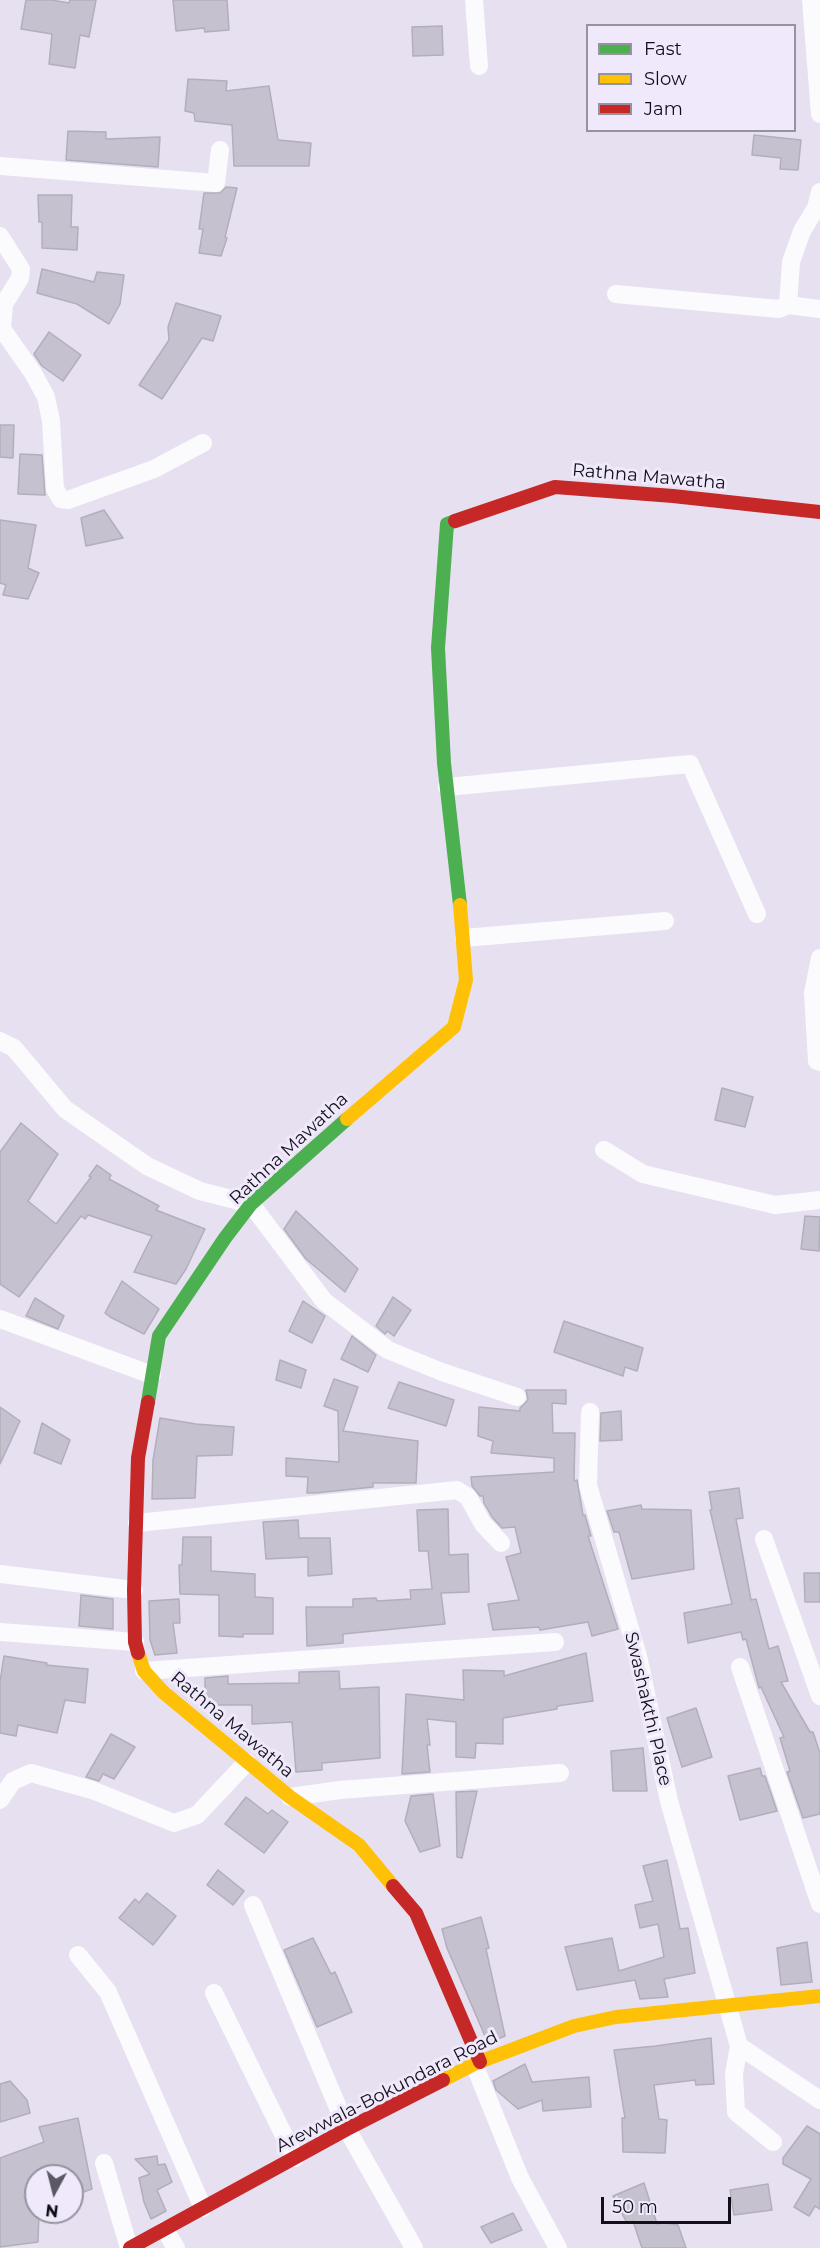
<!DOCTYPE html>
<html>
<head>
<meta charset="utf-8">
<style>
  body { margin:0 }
  #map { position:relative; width:820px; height:2248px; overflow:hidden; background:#e6e0f1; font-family:Montserrat,sans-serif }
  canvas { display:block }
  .legend { position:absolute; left:586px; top:24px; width:210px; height:108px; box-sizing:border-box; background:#efe9fb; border:2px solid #9792a0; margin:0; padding:8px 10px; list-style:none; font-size:18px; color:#120f18 }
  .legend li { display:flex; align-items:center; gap:12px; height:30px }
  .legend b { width:30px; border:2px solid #9792a0 }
  .north { position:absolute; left:24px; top:2164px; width:60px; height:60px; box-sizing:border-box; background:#efe9fb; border:2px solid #9792a0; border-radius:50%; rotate:187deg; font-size:16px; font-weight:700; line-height:24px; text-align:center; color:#120f18 }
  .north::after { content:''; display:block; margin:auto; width:21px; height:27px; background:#5c5864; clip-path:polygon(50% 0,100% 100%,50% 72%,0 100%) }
  .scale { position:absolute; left:601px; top:2197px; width:130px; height:27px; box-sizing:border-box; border:3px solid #120f18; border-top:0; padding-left:8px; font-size:18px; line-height:21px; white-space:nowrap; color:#120f18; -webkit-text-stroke:4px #efe9fb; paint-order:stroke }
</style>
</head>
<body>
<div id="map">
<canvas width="820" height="2248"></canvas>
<ul class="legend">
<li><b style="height:8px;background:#4caf50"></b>Fast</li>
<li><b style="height:8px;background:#ffc107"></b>Slow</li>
<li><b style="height:8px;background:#c62828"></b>Jam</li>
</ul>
<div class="north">N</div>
<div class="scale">50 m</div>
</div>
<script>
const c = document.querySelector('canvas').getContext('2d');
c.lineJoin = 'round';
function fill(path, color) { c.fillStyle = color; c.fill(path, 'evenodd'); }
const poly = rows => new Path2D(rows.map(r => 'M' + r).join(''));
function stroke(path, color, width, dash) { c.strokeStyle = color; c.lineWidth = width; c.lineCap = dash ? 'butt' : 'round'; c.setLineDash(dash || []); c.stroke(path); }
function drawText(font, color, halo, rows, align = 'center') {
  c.font = font + ' Montserrat,sans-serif'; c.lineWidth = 6; c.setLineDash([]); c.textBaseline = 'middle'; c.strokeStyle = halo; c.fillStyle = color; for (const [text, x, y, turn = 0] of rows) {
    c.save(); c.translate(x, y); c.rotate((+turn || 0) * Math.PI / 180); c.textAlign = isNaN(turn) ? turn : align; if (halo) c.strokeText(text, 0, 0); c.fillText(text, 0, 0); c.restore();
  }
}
const building = poly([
  [26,0,51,0,69,3,70,0,96,0,89,37,80,35,75,68,49,64,52,34,21,29,26,0],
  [173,0,227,0,229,30,205,32,204,28,176,31,173,0],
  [442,26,443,55,413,56,412,27,442,26],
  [188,79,227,81,226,91,269,86,278,140,311,143,309,166,234,166,232,125,195,121,194,113,185,111,188,79],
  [68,131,106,132,106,139,160,137,158,167,66,160,68,131],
  [754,135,801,140,798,170,780,169,781,158,752,155,754,135],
  [226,187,237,188,225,237,227,238,221,256,199,253,203,229,199,229,204,193,220,193,226,187],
  [38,195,72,195,71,227,78,227,77,250,42,248,42,222,39,222,38,195],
  [42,269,94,282,97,272,124,275,120,304,109,324,77,304,37,293,42,269],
  [176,303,221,316,213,341,202,338,162,399,139,385,169,340,168,327,176,303],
  [49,332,81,355,63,381,42,366,34,354,49,332],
  [0,425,14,425,13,458,0,457,0,425],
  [20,454,42,455,45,495,18,494,20,454],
  [104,510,123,538,86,546,81,518,104,510],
  [0,520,36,525,28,568,39,573,28,599,3,595,6,585,0,583,0,520],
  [722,1088,753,1097,745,1127,715,1120,722,1088],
  [21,1123,58,1154,28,1201,56,1224,91,1177,89,1176,97,1165,111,1175,109,1179,159,1206,156,1210,205,1229,186,1269,176,1284,134,1272,152,1236,88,1215,85,1219,81,1216,19,1297,0,1284,0,1152,21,1123],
  [296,1211,358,1269,345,1292,306,1259,284,1229,296,1211],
  [805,1216,820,1217,819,1251,801,1249,805,1216],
  [122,1281,159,1309,144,1334,110,1317,105,1313,122,1281],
  [393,1297,411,1310,394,1336,387,1331,385,1334,376,1326,393,1297],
  [35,1298,64,1316,58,1329,26,1316,35,1298],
  [303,1301,325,1316,312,1343,289,1331,303,1301],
  [564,1321,643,1348,637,1371,625,1367,623,1376,554,1352,564,1321],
  [352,1336,376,1355,368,1372,341,1359,352,1336],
  [280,1360,306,1370,301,1388,276,1380,280,1360],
  [334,1379,358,1387,343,1431,418,1441,416,1483,373,1483,373,1487,315,1493,307,1493,308,1477,286,1476,286,1458,339,1462,338,1411,324,1406,334,1379],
  [399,1382,454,1400,446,1426,388,1408,399,1382],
  [526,1390,566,1390,566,1404,552,1403,553,1433,575,1433,574,1481,577,1480,583,1515,585,1515,591,1536,588,1536,618,1629,592,1636,588,1622,540,1630,539,1627,493,1630,488,1604,519,1600,506,1557,521,1553,515,1527,502,1528,492,1517,484,1503,483,1496,480,1496,472,1486,471,1477,554,1472,554,1458,491,1453,493,1441,478,1436,479,1407,520,1411,520,1408,528,1400,526,1390],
  [0,1407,20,1421,0,1464,0,1407],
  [621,1411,622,1440,600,1441,601,1413,621,1411],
  [160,1418,196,1424,234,1427,232,1455,197,1456,195,1498,152,1499,153,1460,160,1418],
  [42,1423,70,1440,61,1464,34,1453,42,1423],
  [739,1488,743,1518,736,1519,751,1600,756,1599,769,1649,778,1646,788,1681,781,1682,810,1732,813,1732,820,1753,820,1814,803,1818,787,1772,790,1771,780,1738,784,1737,761,1687,759,1688,746,1639,743,1640,741,1632,688,1643,684,1613,732,1604,710,1510,712,1510,709,1492,739,1488],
  [641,1505,642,1509,691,1510,694,1569,632,1579,619,1532,614,1532,607,1511,641,1505],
  [448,1509,449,1555,468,1554,469,1592,441,1593,445,1624,343,1634,343,1643,307,1646,306,1607,353,1607,353,1599,376,1598,377,1601,411,1599,410,1590,432,1589,428,1551,419,1551,417,1510,448,1509],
  [298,1520,299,1538,330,1538,332,1574,308,1576,308,1557,266,1559,263,1522,298,1520],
  [183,1537,211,1537,211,1571,255,1574,255,1597,273,1598,273,1634,243,1634,243,1637,219,1636,219,1595,180,1594,179,1565,182,1565,183,1537],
  [804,1573,820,1573,820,1602,805,1602,804,1573],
  [81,1595,113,1599,113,1629,79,1626,81,1595],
  [179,1599,180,1623,173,1623,177,1653,155,1655,150,1640,149,1601,179,1599],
  [586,1653,593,1701,557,1706,557,1709,503,1718,503,1744,476,1743,475,1758,456,1757,456,1722,427,1719,430,1745,427,1745,430,1772,402,1774,406,1694,464,1700,463,1670,504,1671,504,1676,586,1653],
  [4,1656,47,1663,46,1665,88,1669,85,1703,65,1700,57,1733,18,1725,16,1736,0,1733,0,1682,4,1656],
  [339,1671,340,1689,379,1687,380,1758,322,1763,322,1770,296,1772,292,1722,252,1724,252,1705,205,1705,205,1678,228,1676,228,1684,299,1683,299,1672,339,1671],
  [696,1708,712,1757,682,1767,667,1718,696,1708],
  [111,1734,135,1747,114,1779,103,1774,99,1781,86,1777,111,1734],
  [643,1748,647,1791,613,1791,611,1751,643,1748],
  [760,1768,762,1776,765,1776,777,1811,740,1820,728,1776,760,1768],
  [477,1791,462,1858,457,1857,456,1792,477,1791],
  [433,1794,440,1846,420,1852,405,1821,411,1796,433,1794],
  [246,1797,268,1814,272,1810,288,1822,264,1853,225,1824,246,1797],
  [667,1860,680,1929,688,1928,695,1973,664,1979,668,1997,640,1999,635,1980,577,1990,565,1947,612,1938,619,1971,664,1957,658,1924,640,1928,635,1905,653,1901,643,1866,667,1860],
  [218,1870,244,1891,233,1905,207,1885,218,1870],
  [147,1893,176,1916,153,1945,119,1918,135,1899,139,1903,147,1893],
  [481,1917,489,1948,486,1949,505,2036,488,2043,447,1948,442,1929,481,1917],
  [313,1938,331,1974,335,1972,352,2012,317,2027,284,1950,313,1938],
  [807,1942,812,1982,781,1985,777,1948,807,1942],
  [711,2038,714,2084,696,2085,695,2080,654,2085,659,2119,667,2120,665,2153,623,2152,622,2118,625,2118,614,2050,656,2046,711,2038],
  [525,2064,532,2082,589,2077,591,2107,543,2111,542,2100,518,2109,496,2090,493,2081,525,2064],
  [10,2081,27,2100,30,2113,0,2122,0,2084,10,2081],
  [78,2118,92,2189,72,2196,72,2176,36,2176,36,2212,39,2212,38,2242,0,2247,0,2158,44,2142,39,2127,78,2118],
  [807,2126,820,2134,820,2209,815,2206,809,2216,794,2207,811,2179,783,2164,783,2158,807,2126],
  [157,2156,158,2165,165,2164,172,2182,157,2190,166,2211,151,2219,144,2202,139,2178,150,2174,135,2159,157,2156],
  [644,2183,657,2224,661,2222,678,2225,686,2248,642,2248,633,2221,627,2223,613,2196,644,2183],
  [768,2184,772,2210,734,2215,730,2190,768,2184],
  [513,2213,522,2230,491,2243,481,2227,513,2213]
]);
const street = poly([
  [474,0,479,66],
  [811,0,820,114],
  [0,166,216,183,220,150],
  [820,192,816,208,802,231,791,262,788,305,820,309],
  [0,236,21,269,20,278,4,304,2,329,33,373,46,397,51,421,55,489,61,499,68,500,154,469,203,443],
  [616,294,779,309,788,305],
  [447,787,690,764,757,914],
  [464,938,665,921],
  [820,958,813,993,817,1061,820,1062],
  [0,1041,14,1048,65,1109,147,1166,200,1191,251,1204,324,1301,388,1350,442,1372,517,1397],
  [604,1150,643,1174,775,1205,820,1200],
  [0,1319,152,1375],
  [590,1412,588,1485,638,1656,669,1801,739,2046,820,2100],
  [137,1523,457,1490,468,1497,483,1524,501,1543],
  [764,1539,820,1696],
  [0,1574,134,1590],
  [0,1632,135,1642],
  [740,1667,820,1904],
  [144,1671,555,1642],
  [290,1797,340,1790,560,1773],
  [0,1800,13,1781,31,1773,92,1790,174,1823,197,1815,247,1762],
  [253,1905,347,2129,414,2248],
  [78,1955,108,1992,203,2208],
  [214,1993,295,2158],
  [739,2046,734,2074,736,2112,773,2142],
  [474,2064,520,2178,558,2248],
  [104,2163,129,2248],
  [165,2230,176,2248]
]);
const fast = poly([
  [455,521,447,524,438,648,444,763,460,905],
  [148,1402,159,1336,225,1238,251,1204,347,1119]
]);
const slow = poly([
  [347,1119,454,1027,466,980,460,905],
  [138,1653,144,1671,163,1692,290,1797,359,1845,393,1886],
  [443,2080,474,2064,574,2026,616,2017,820,1996]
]);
const jam = poly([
  [455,521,555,487,673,496,820,512],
  [138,1653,135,1642,134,1590,138,1458,148,1402],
  [393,1886,416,1913,480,2062],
  [130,2248,347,2129,443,2080]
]);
const streetNames = [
  ["Rathna Mawatha",649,477,5],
  ["Rathna Mawatha",289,1149,-43],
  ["Swashakthi Place",648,1709,77],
  ["Rathna Mawatha",232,1725,40],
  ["Arewwala-Bokundara Road",387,2092,-27]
];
fill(building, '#c6c1cf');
stroke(building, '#b2aebb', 1.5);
stroke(street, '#fbfafd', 18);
stroke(fast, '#4caf50', 14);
stroke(slow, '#ffc107', 14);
stroke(jam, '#c62828', 14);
drawText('18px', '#120f18', '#efe9fb', streetNames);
</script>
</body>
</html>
